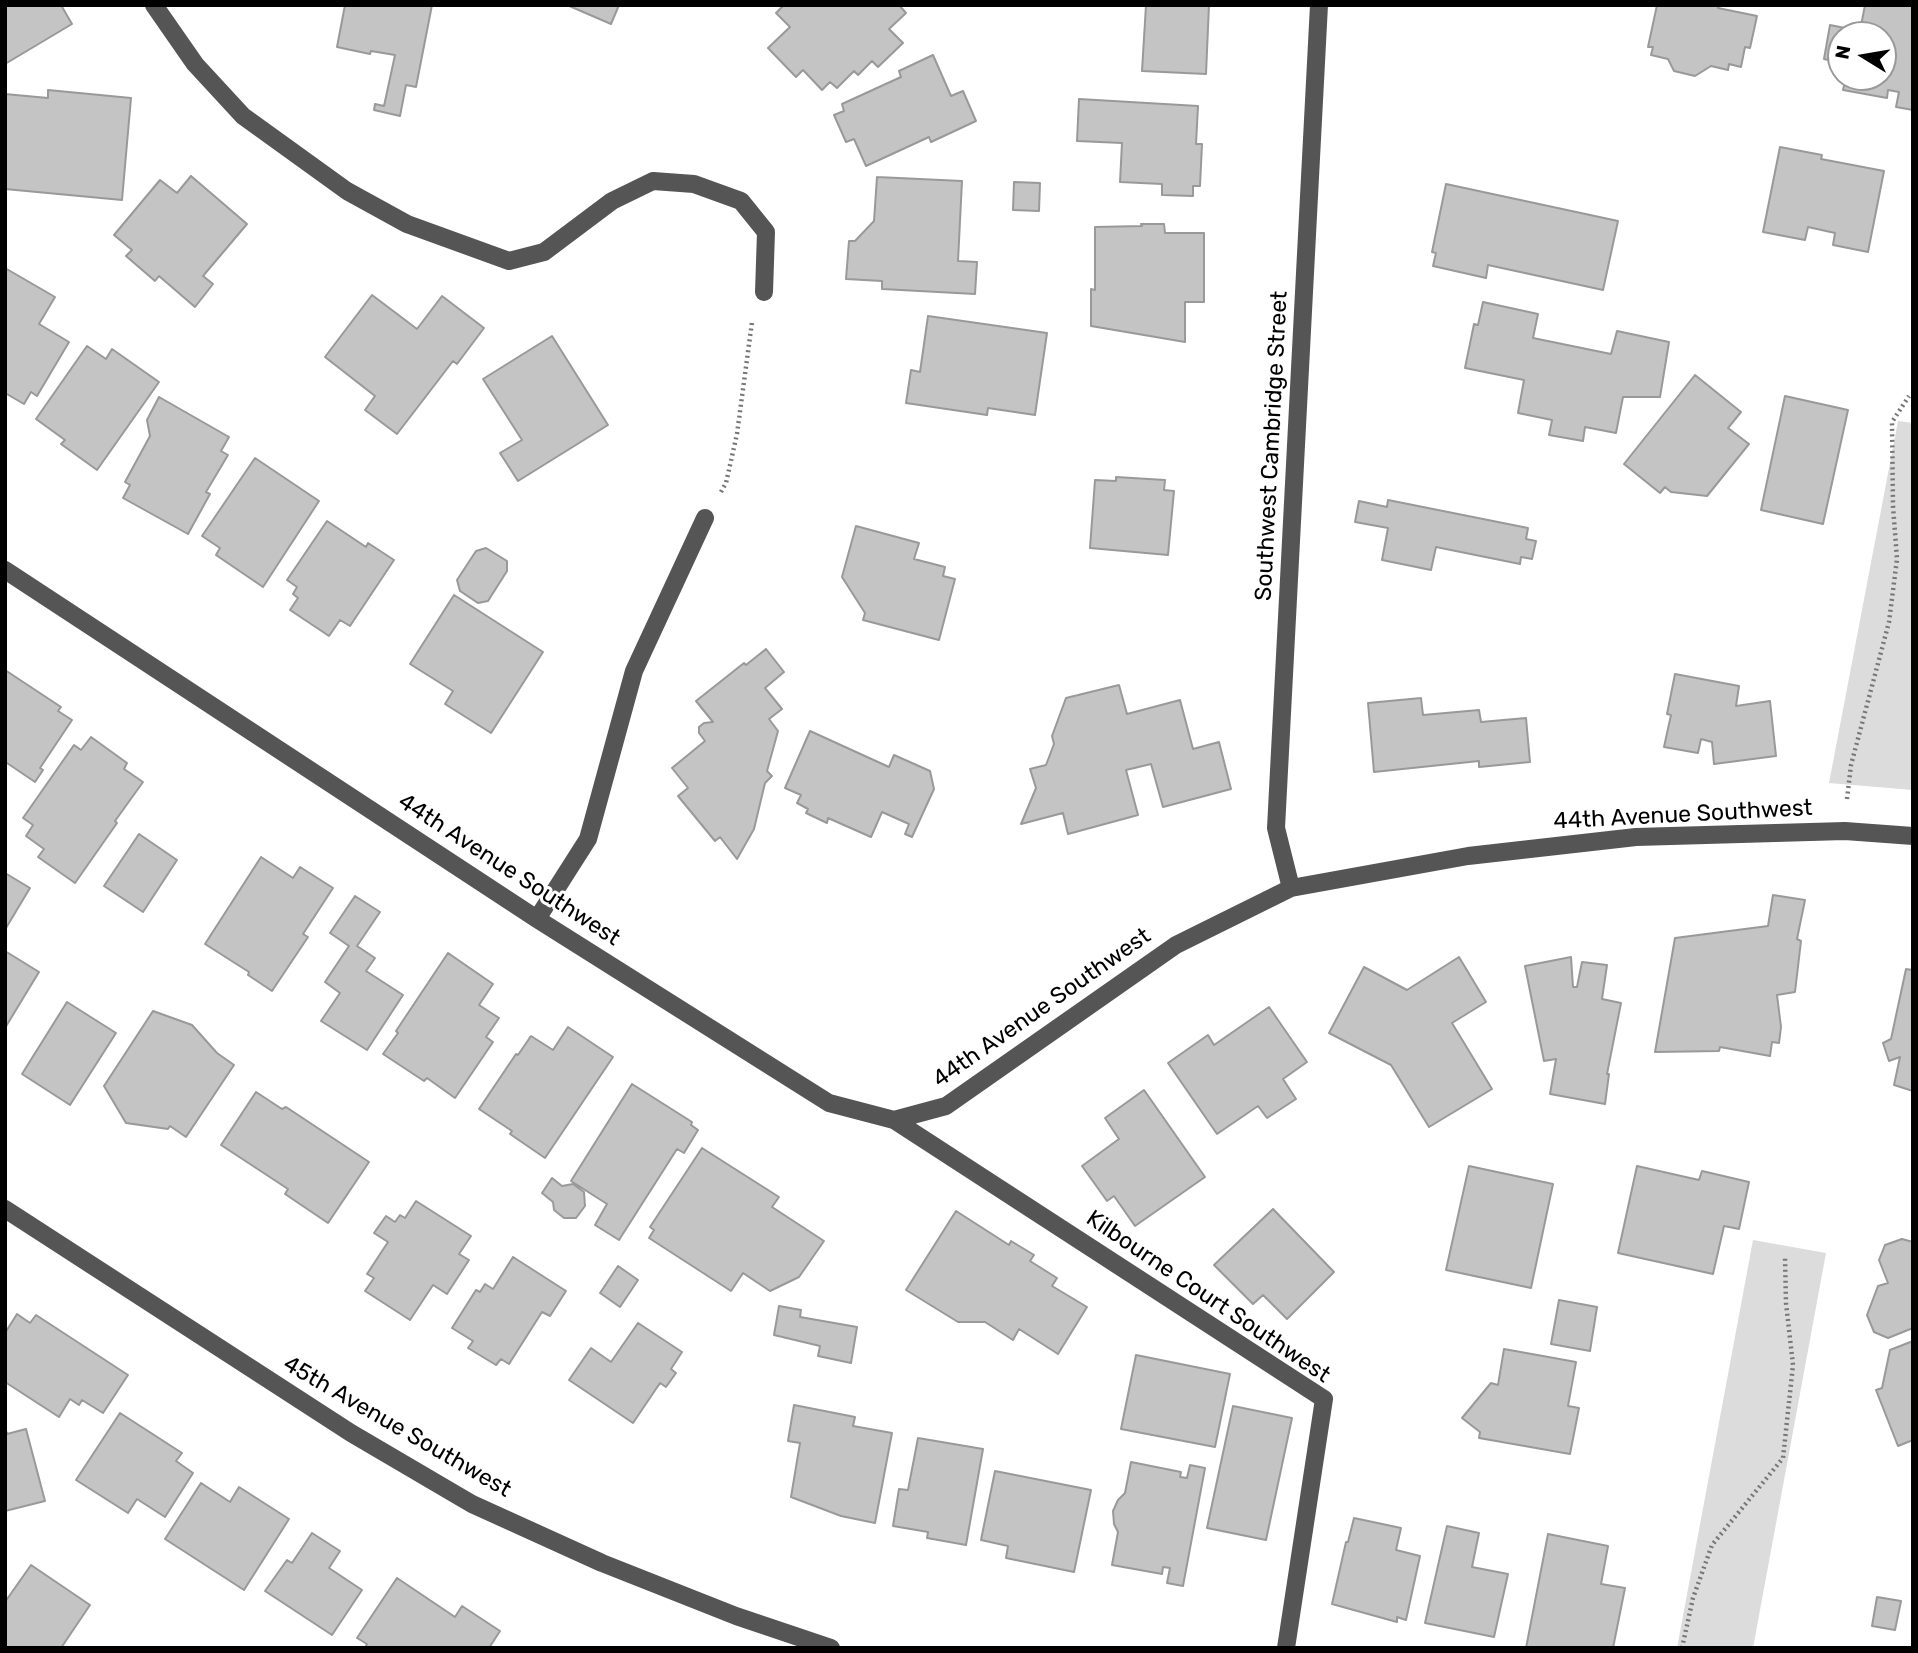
<!DOCTYPE html>
<html>
<head>
<meta charset="utf-8">
<style>
  body { margin:0 }
  #map { position:relative; width:1918px; height:1653px; overflow:hidden; background:#fff; font-family:Rubik,sans-serif }
  canvas { display:block }
  .frame { position:absolute; inset:0; border:7px solid #000; pointer-events:none }
  .north { position:absolute; left:1827px; top:21px; width:70px; height:70px; box-sizing:border-box; background:#fff; border:2px solid #999; border-radius:50%; rotate:281deg; font-size:19px; font-weight:700; line-height:28px; text-align:center; color:#000 }
  .north::after { content:''; display:block; margin:auto; width:24px; height:32px; background:#000; clip-path:polygon(50% 0,100% 100%,50% 72%,0 100%) }
</style>
</head>
<body>
<div id="map">
<canvas width="1918" height="1653"></canvas>
<div class="frame"></div>
<div class="north">N</div>
</div>
<script>
const c = document.querySelector('canvas').getContext('2d');
c.lineJoin = 'round';
function fill(path, color) { c.fillStyle = color; c.fill(path, 'evenodd'); }
const poly = rows => new Path2D(rows.map(r => 'M' + r).join(''));
function stroke(path, color, width, dash) { c.strokeStyle = color; c.lineWidth = width; c.lineCap = dash ? 'butt' : 'round'; c.setLineDash(dash || []); c.stroke(path); }
function drawText(font, color, halo, rows, align = 'center') {
  c.font = font + ' Rubik,sans-serif'; c.lineWidth = 6; c.setLineDash([]); c.textBaseline = 'middle'; c.strokeStyle = halo; c.fillStyle = color; for (const [text, x, y, turn = 0] of rows) {
    c.save(); c.translate(x, y); c.rotate((+turn || 0) * Math.PI / 180); c.textAlign = isNaN(turn) ? turn : align; if (halo) c.strokeText(text, 0, 0); c.fillText(text, 0, 0); c.restore();
  }
}
const green = poly([
  [1898,421,1913,423,1913,790,1829,783],
  [1753,1240,1826,1253,1753,1648,1677,1648]
]);
const building = poly([
  [5,5,61,5,72,24,5,64,5,5],
  [345,5,432,5,416,87,406,85,400,116,374,110,375,104,384,106,395,55,371,51,370,54,337,47,345,5],
  [567,5,619,5,611,24,567,5],
  [784,5,899,5,906,13,889,29,903,43,878,67,872,61,858,75,854,71,837,88,830,82,822,90,803,70,796,77,768,48,790,27,776,13,784,5],
  [1146,5,1209,5,1206,74,1142,71,1146,5],
  [1657,5,1719,5,1718,8,1757,16,1750,48,1745,47,1741,67,1729,64,1728,70,1711,66,1695,76,1674,71,1668,59,1651,55,1653,47,1648,47,1657,5],
  [1865,5,1913,5,1913,110,1896,107,1899,92,1888,90,1887,98,1843,90,1846,77,1883,77,1883,35,1841,35,1841,63,1824,59,1830,25,1860,31,1865,5],
  [933,55,951,96,963,91,976,121,931,142,929,137,866,166,854,139,846,142,834,115,844,111,842,104,901,77,899,71,933,55],
  [48,90,131,98,122,200,5,189,5,94,48,98,48,90],
  [1079,99,1198,106,1196,144,1202,144,1200,186,1193,186,1193,196,1162,195,1162,184,1120,182,1122,143,1077,141,1079,99],
  [1780,147,1822,155,1821,159,1884,171,1868,252,1833,245,1835,233,1808,227,1805,240,1763,232,1780,147],
  [191,176,247,224,203,276,213,284,195,307,159,276,155,281,126,256,132,250,114,235,160,180,177,193,191,176],
  [877,177,962,181,958,261,977,262,975,294,882,289,882,281,846,279,849,241,855,241,874,221,877,177],
  [1014,182,1040,183,1039,211,1013,210,1014,182],
  [1446,184,1618,221,1603,290,1488,265,1486,278,1433,266,1436,253,1432,252,1446,184],
  [1141,224,1164,224,1165,233,1204,233,1204,302,1185,302,1185,342,1091,326,1091,289,1095,290,1095,227,1142,226,1141,224],
  [5,268,55,297,39,324,69,342,37,396,31,392,24,404,5,393,5,268],
  [372,295,417,329,442,296,484,328,457,364,453,361,397,434,365,410,375,396,325,357,372,295],
  [1483,302,1538,314,1533,338,1611,354,1617,331,1669,342,1660,397,1623,397,1616,433,1585,427,1583,441,1549,435,1552,420,1518,413,1524,380,1465,368,1474,324,1478,325,1483,302],
  [928,316,1047,333,1035,415,988,408,987,415,906,403,911,370,920,372,928,316],
  [552,336,608,425,518,481,500,453,522,440,483,379,552,336],
  [87,346,106,359,112,349,159,382,97,470,61,444,65,440,36,419,87,346],
  [1695,375,1741,412,1728,428,1749,444,1707,496,1671,492,1665,487,1660,493,1624,464,1695,375],
  [1785,396,1848,410,1823,524,1761,510,1785,396],
  [159,397,229,437,221,451,228,455,206,492,210,494,188,534,123,498,130,485,125,482,150,436,147,420,159,397],
  [255,458,319,501,263,587,216,555,220,548,202,536,255,458],
  [1116,477,1165,480,1164,490,1174,491,1168,555,1090,548,1095,480,1116,481,1116,477],
  [1388,500,1528,528,1526,539,1536,541,1532,559,1521,557,1520,564,1436,547,1431,570,1382,560,1388,528,1355,522,1359,501,1387,507,1388,500],
  [327,521,366,547,368,543,394,560,350,626,340,620,329,636,290,610,298,598,293,594,297,587,287,580,327,521],
  [856,526,919,543,914,559,945,567,943,576,955,579,939,640,863,620,865,613,842,577,856,526],
  [486,548,507,561,507,571,488,601,478,603,460,591,457,580,476,551,486,548],
  [454,595,543,652,491,733,445,704,453,691,410,664,454,595],
  [766,649,784,672,765,688,782,709,769,719,778,731,767,771,772,776,765,783,754,829,737,859,720,837,715,841,678,796,688,788,672,768,705,741,699,733,699,727,704,723,713,722,696,701,744,663,746,665,766,649],
  [5,670,61,707,58,711,72,720,40,768,43,770,35,782,7,763,5,765,5,670],
  [1675,674,1739,686,1736,706,1770,701,1776,756,1714,764,1712,742,1701,739,1698,753,1664,747,1671,715,1667,714,1675,674],
  [1119,685,1127,714,1180,700,1193,749,1219,742,1231,789,1163,807,1151,764,1126,770,1138,815,1068,834,1063,813,1021,824,1036,788,1030,769,1046,765,1054,744,1052,736,1066,698,1119,685],
  [1421,698,1423,715,1479,710,1481,722,1526,718,1530,762,1479,767,1479,761,1374,772,1368,703,1421,698],
  [810,731,889,767,894,755,930,771,934,789,912,837,905,834,909,824,882,812,871,837,828,818,827,823,806,813,808,809,797,803,801,795,785,788,810,731],
  [91,737,127,763,124,769,143,782,115,821,117,823,75,883,38,857,44,849,26,836,33,825,23,818,74,745,81,750,91,737],
  [139,834,177,860,143,912,104,886,139,834],
  [261,857,293,878,300,867,333,888,303,934,308,937,272,991,248,975,249,972,205,944,261,857],
  [5,873,30,888,6,928,5,927,5,873],
  [1773,895,1805,900,1797,939,1801,941,1795,992,1777,995,1781,1027,1779,1043,1772,1042,1770,1056,1720,1047,1719,1051,1655,1052,1675,938,1768,926,1773,895],
  [355,896,380,912,357,946,375,958,366,971,403,995,367,1050,321,1021,340,993,325,982,349,946,330,933,355,896],
  [5,951,39,972,5,1028,5,951],
  [448,953,493,984,479,1005,499,1018,486,1037,493,1042,455,1098,427,1078,424,1081,383,1054,398,1033,396,1031,448,953],
  [1459,957,1486,1002,1452,1023,1492,1089,1429,1127,1391,1065,1329,1033,1364,967,1407,990,1459,957],
  [1571,957,1573,987,1577,987,1582,962,1607,965,1602,999,1621,1003,1607,1074,1609,1074,1605,1104,1550,1094,1556,1059,1544,1061,1525,966,1571,957],
  [1906,969,1913,970,1913,1091,1894,1085,1900,1057,1889,1061,1883,1043,1891,1039,1906,969],
  [67,1002,116,1033,70,1105,22,1074,67,1002],
  [1269,1007,1307,1062,1283,1079,1296,1099,1267,1118,1258,1106,1217,1134,1168,1063,1208,1035,1214,1045,1269,1007],
  [153,1011,192,1025,217,1053,234,1065,186,1137,170,1126,168,1129,126,1123,104,1086,153,1011],
  [568,1027,613,1057,545,1158,510,1134,512,1131,479,1109,516,1054,518,1055,531,1036,553,1050,568,1027],
  [632,1084,692,1122,691,1125,698,1130,684,1153,677,1149,619,1240,595,1225,607,1204,571,1181,632,1084],
  [1144,1090,1205,1177,1135,1226,1114,1196,1107,1201,1082,1166,1119,1139,1105,1118,1144,1090],
  [256,1092,282,1109,286,1107,369,1162,328,1223,285,1194,288,1189,221,1145,256,1092],
  [702,1148,779,1197,772,1207,824,1241,799,1277,770,1291,743,1273,731,1291,649,1238,654,1230,650,1227,702,1148],
  [1469,1166,1553,1184,1531,1288,1446,1270,1469,1166],
  [1637,1166,1699,1180,1702,1171,1749,1182,1739,1229,1724,1226,1713,1274,1618,1253,1637,1166],
  [552,1178,562,1186,573,1184,584,1192,585,1206,576,1218,564,1218,554,1210,553,1202,542,1193,552,1178],
  [416,1201,471,1236,459,1254,469,1260,447,1294,433,1285,410,1320,365,1291,374,1278,367,1274,388,1242,374,1233,386,1216,395,1222,400,1215,405,1218,416,1201],
  [1273,1209,1334,1272,1287,1319,1263,1295,1253,1304,1214,1265,1273,1209],
  [956,1211,1009,1245,1011,1241,1034,1255,1030,1261,1057,1278,1052,1286,1087,1307,1058,1354,1019,1329,1013,1340,985,1322,958,1322,906,1290,956,1211],
  [1902,1239,1913,1242,1913,1328,1888,1338,1874,1332,1867,1315,1878,1286,1888,1283,1879,1260,1885,1245,1902,1239],
  [513,1257,566,1291,550,1316,542,1312,509,1364,501,1359,496,1365,468,1348,473,1341,452,1328,476,1290,480,1292,485,1284,493,1289,513,1257],
  [618,1266,638,1280,620,1307,600,1293,618,1266],
  [1559,1300,1597,1307,1590,1351,1551,1344,1559,1300],
  [779,1306,801,1310,800,1317,857,1327,851,1363,818,1356,820,1346,774,1335,779,1306],
  [17,1314,30,1323,36,1315,128,1375,103,1413,82,1400,79,1405,70,1399,59,1417,5,1382,5,1333,17,1314],
  [638,1323,682,1352,671,1369,676,1373,666,1387,660,1383,633,1423,569,1380,591,1348,611,1362,638,1323],
  [1913,1341,1913,1440,1898,1446,1876,1390,1882,1388,1890,1350,1913,1341],
  [1504,1349,1576,1362,1568,1406,1579,1408,1570,1454,1479,1438,1480,1432,1462,1418,1491,1383,1498,1385,1504,1349],
  [1136,1355,1230,1374,1215,1447,1121,1429,1136,1355],
  [794,1405,855,1417,853,1426,892,1433,875,1523,841,1516,791,1497,800,1443,788,1441,794,1405],
  [1233,1406,1292,1418,1266,1540,1207,1528,1233,1406],
  [120,1413,182,1453,176,1461,193,1473,165,1517,137,1499,128,1513,76,1480,120,1413],
  [5,1427,7,1434,26,1429,45,1501,5,1511,5,1427],
  [918,1438,983,1449,966,1545,927,1538,928,1532,893,1526,899,1489,908,1490,918,1438],
  [1131,1462,1181,1472,1180,1477,1187,1478,1190,1465,1205,1468,1183,1586,1167,1583,1170,1568,1163,1567,1162,1574,1112,1565,1118,1532,1114,1524,1113,1511,1118,1500,1125,1493,1131,1462],
  [995,1471,1091,1490,1074,1572,1006,1558,1008,1546,981,1540,995,1471],
  [201,1483,230,1502,239,1487,289,1519,244,1590,165,1539,201,1483],
  [1354,1518,1401,1528,1396,1550,1420,1556,1406,1620,1397,1617,1397,1622,1332,1604,1346,1542,1348,1542,1354,1518],
  [1447,1526,1479,1533,1472,1567,1508,1574,1494,1637,1425,1623,1447,1526],
  [312,1533,340,1551,329,1568,362,1590,332,1635,265,1591,287,1560,292,1563,312,1533],
  [1548,1534,1608,1546,1601,1584,1625,1588,1613,1648,1526,1648,1548,1534],
  [31,1565,90,1605,61,1648,5,1648,5,1602,31,1565],
  [397,1578,455,1617,462,1606,500,1631,489,1648,365,1648,367,1644,357,1638,397,1578],
  [1877,1597,1901,1601,1895,1630,1872,1626,1877,1597]
]);
const path = poly([
  [721,492,726,483,737,434,752,322],
  [1847,799,1851,765,1889,622,1897,559,1893,506,1892,422,1909,396],
  [1682,1648,1693,1598,1712,1545,1783,1458,1793,1365,1786,1303,1785,1257]
]);
const minor = poly([
  [154,5,195,64,243,116,347,191,407,224,509,261,544,252,612,201,653,181,694,184,741,201,766,232,764,292],
  [5,570,537,919,829,1103,894,1120,946,1106,1176,945,1291,888,1468,856,1636,837,1845,831,1913,836],
  [1291,888,1276,828,1319,5],
  [537,919,588,839,634,671,705,518],
  [894,1120,1324,1399,1286,1648],
  [5,1209,351,1433,472,1504,602,1563,736,1616,831,1648]
]);
const streetNames = [
  ["Southwest Cambridge Street",1272,446,-87],
  ["44th Avenue Southwest",1683,815,-3],
  ["44th Avenue Southwest",509,870,33],
  ["44th Avenue Southwest",1042,1008,-35],
  ["Kilbourne Court Southwest",1208,1297,34],
  ["45th Avenue Southwest",397,1427,30]
];
fill(green, '#dcdcdc');
fill(building, '#c4c4c4');
stroke(building, '#999', 2);
stroke(path, '#777', 4.5, [2, 3.5]);
stroke(minor, '#555', 18);
drawText('23px', '#000', '#fff', streetNames);
</script>
</body>
</html>
